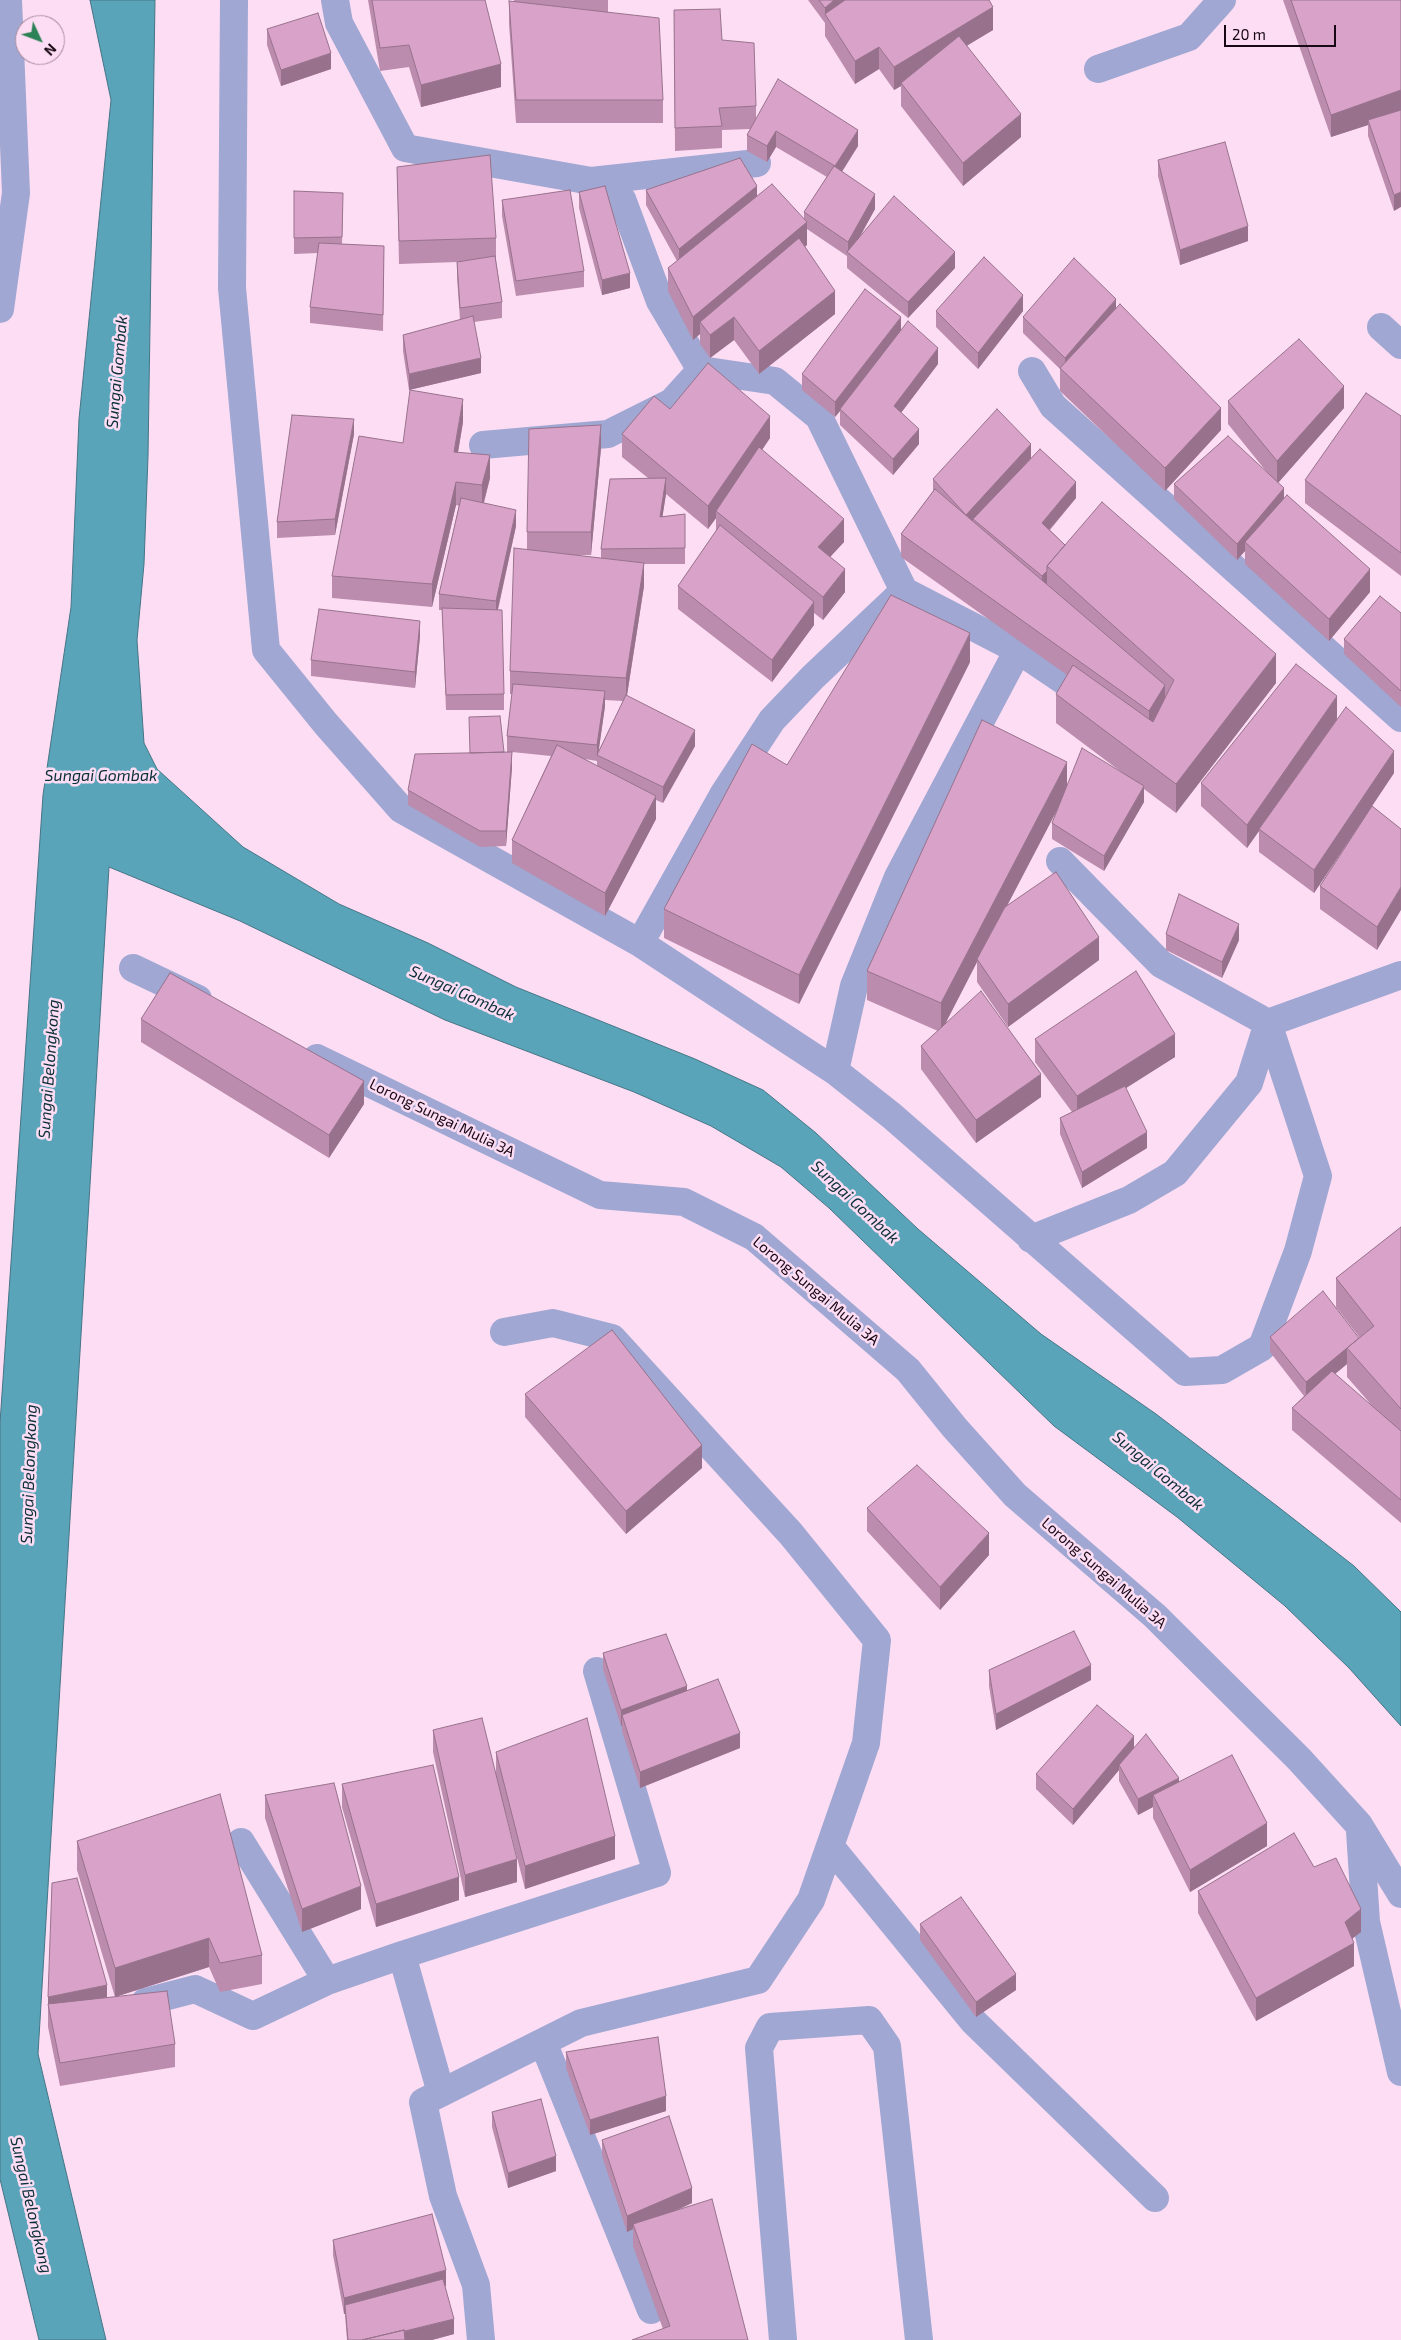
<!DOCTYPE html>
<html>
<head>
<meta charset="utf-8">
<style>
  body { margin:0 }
  #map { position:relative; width:1401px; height:2340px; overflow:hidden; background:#fdddf3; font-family:"Exo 2",sans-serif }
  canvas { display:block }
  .north { position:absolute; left:15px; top:15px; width:50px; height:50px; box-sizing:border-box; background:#fdddf3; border:1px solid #a1879a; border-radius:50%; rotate:133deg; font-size:14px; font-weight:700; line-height:20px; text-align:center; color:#180714 }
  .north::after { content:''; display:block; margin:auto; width:18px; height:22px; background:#2c8256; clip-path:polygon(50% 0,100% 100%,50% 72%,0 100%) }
  .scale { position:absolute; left:1224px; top:25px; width:112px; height:22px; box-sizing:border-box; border:2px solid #180714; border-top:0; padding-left:6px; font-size:15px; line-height:18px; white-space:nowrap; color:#180714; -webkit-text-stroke:4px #fdddf3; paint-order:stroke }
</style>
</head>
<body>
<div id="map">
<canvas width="1401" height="2340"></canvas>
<div class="north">N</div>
<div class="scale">20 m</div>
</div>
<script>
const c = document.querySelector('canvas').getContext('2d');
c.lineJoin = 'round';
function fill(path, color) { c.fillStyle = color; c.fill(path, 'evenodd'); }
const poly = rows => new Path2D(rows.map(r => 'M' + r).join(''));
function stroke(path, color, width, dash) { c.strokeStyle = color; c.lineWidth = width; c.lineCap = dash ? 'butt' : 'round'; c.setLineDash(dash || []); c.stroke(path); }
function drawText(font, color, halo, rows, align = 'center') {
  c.font = font + ' "Exo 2",sans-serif'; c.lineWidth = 5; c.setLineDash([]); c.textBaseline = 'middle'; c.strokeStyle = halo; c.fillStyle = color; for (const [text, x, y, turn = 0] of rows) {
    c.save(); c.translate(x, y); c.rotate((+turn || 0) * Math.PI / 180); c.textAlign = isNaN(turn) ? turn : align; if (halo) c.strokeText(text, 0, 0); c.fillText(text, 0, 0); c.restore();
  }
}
const water = poly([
  [90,0,155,0,148,456,144,564,137,640,144,743,157,769,243,847,339,904,428,943,516,987,695,1059,763,1090,816,1133,918,1229,1041,1334,1156,1414,1277,1506,1354,1566,1401,1612,1401,1726,1349,1668,1285,1606,1177,1517,1054,1426,829,1208,781,1167,711,1126,634,1092,445,1020,240,921,109,867,38,2054,106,2340,39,2340,0,2179,0,1423,43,795,71,607,79,419,111,100,90,0]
]);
const minor = poly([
  [234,0,232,288,266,650,326,724,401,809,640,943,835,1071,892,1116,1185,1372,1222,1370,1262,1347,1298,1251,1318,1176,1268,1023],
  [335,0,339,23,405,148,591,181,622,199,660,301,701,370,775,381,819,417,904,591,1018,650,1095,702],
  [1098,69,1189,37,1222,0],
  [591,181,757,163],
  [0,309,16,193,8,0],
  [1381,327,1401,345],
  [1032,371,1053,406,1401,718],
  [483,445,608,434,672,402,701,370],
  [1060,861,1161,964,1268,1023,1401,975],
  [640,943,723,795,772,720,813,677,904,591],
  [133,968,198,999],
  [317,1058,600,1195,684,1202,754,1237,908,1370,954,1427,1015,1495,1155,1616,1299,1759,1359,1825,1401,1894],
  [835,1071,854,986,898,877,1018,650],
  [1031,1239,1129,1200,1175,1173,1249,1083,1268,1023],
  [1360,1831,1366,1922,1401,2072],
  [241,1842,327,1981,402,1955,657,1873,597,1671],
  [830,1846,973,2021,1155,2198],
  [402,1955,441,2093],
  [145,2002,195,1989,253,2016,327,1981],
  [543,2042,651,2310],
  [481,2340,476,2285,443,2196,423,2102,581,2023,758,1980,811,1900,830,1846,866,1743,877,1640,791,1534,612,1338,553,1323,504,1332],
  [783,2340,759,2048,770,2027,869,2020,887,2046,919,2340]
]);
const wall = poly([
  [368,0,485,0,501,87,421,107,409,67,380,71],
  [514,0,608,0,608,12,663,100,663,123,516,123,509,24,509,1,514,2],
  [808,0,989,0,993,30,967,45,1021,137,963,186,901,106,901,86,894,90,879,69,855,84,825,36,825,23],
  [1283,0,1401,0,1394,211,1368,136,1368,125,1331,137],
  [674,10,722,40,756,106,756,119,858,146,842,172,875,209,860,236,955,268,908,318,847,268,847,256,807,229,807,245,805,246,835,314,759,374,734,340,710,358,700,344,700,334,693,340,668,291,668,268,677,261,646,205,646,190,757,197,804,219,804,212,827,177,776,147,767,162,747,151,747,135,750,129,722,130,722,148,675,151],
  [267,29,331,69,281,86,267,45],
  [1158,160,1248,241,1180,265,1158,176],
  [397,167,496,238,496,260,502,302,502,318,474,322,481,373,409,390,403,351,403,335,460,320,457,277,457,262,399,264],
  [294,191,343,208,342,244,384,246,383,331,310,323,310,307,318,253,294,254],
  [579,192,630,288,602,295,579,208],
  [502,200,584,271,584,287,516,296,502,216],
  [1116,309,1221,430,1165,491,1060,391,1060,369,1023,333,1023,317],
  [936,311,1023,311,978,369,936,327],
  [901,331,938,364,901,413,919,444,893,475,840,425,840,411,835,417,802,390,802,374],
  [1228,401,1344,408,1278,483,1284,498,1370,592,1329,641,1245,564,1245,551,1237,560,1174,499,1174,484,1270,476,1228,424],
  [670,409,770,438,762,450,844,542,830,557,845,592,823,620,814,613,814,625,772,682,678,609,678,586,716,531,716,518,708,529,666,494,662,517,685,514,685,564,644,564,644,586,627,696,695,746,663,803,656,800,656,819,605,916,512,863,512,840,551,756,512,752,512,767,506,846,480,847,408,805,408,790,469,753,507,752,507,736,512,694,510,694,510,671,527,550,527,532,601,448,591,555,574,555,601,558,601,549,648,478,622,457,622,434],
  [605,700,623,701,598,753,605,706],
  [585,759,597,761,597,766],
  [1401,416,1401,576,1305,503,1305,480],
  [463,422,458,453,490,478,484,503,516,526,498,610,504,694,504,710,446,710,442,610,439,610,439,594,459,506,456,505,432,607,332,598,332,576],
  [354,434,335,535,277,538,277,522],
  [1031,459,1076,498,1050,530,1065,545,1276,683,1176,813,1144,789,1144,802,1104,871,1052,839,1052,823,1057,810,1007,906,1099,960,1008,1027,977,982,977,962,945,1024,1041,1097,976,1143,921,1069,921,1046,938,1031,867,1000,867,971,1067,786,1124,774,1056,723,1056,694,1067,675,901,557,901,534,933,491,933,479],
  [1401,613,1401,707,1344,654,1344,639],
  [420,636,415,688,311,676,311,660],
  [970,662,799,1004,664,938,664,909,787,765],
  [1337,719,1394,773,1372,806,1401,829,1377,950,1320,909,1320,886,1362,822,1314,893,1259,852,1259,831,1247,848,1201,806,1201,783],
  [1166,934,1239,940,1222,978,1166,950],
  [141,1019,364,1104,329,1158,141,1042],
  [1035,1039,1175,1057,1126,1088,1147,1148,1082,1188,1060,1134,1060,1118,1072,1112,1035,1062],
  [1401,1227,1401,1523,1292,1430,1292,1408,1304,1396,1270,1352,1270,1337,1360,1338,1336,1307,1336,1278],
  [1347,1364,1347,1377,1375,1409,1335,1374],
  [525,1394,702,1468,626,1534,525,1417],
  [867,1508,989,1555,940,1610,867,1531],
  [603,1653,740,1748,640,1788,622,1731,622,1725,621,1726,603,1669],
  [989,1670,1091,1680,996,1730,989,1686],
  [433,1730,496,1773,496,1752,615,1859,525,1889,505,1810,517,1882,465,1897,433,1752],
  [1134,1748,1179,1782,1267,1846,1190,1892,1153,1818,1153,1807,1138,1815,1119,1781,1119,1770,1073,1825,1036,1789,1036,1774],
  [342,1784,459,1900,376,1927,342,1807],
  [265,1795,361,1909,302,1932,265,1818],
  [77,1841,262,1955,262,1984,220,1992,209,1967,118,1996,175,2044,175,2067,60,2086,48,2027,48,2004,115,1997,77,1870],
  [1314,1867,1361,1932,1352,1939,1354,1966,1256,2021,1198,1913,1198,1891],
  [920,1924,1016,1990,976,2017,920,1940],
  [566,2052,666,2111,590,2135,566,2068],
  [492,2112,556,2171,508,2188,492,2127],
  [602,2140,692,2203,680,2209,748,2340,663,2329,633,2246,633,2229,627,2232,602,2156],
  [333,2240,446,2286,445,2286,454,2334,432,2340,347,2340,345,2314,344,2314,333,2255]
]);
const shadedWall = poly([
  [834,0,853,0,825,14,825,8],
  [993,7,993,30,902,85,901,83,901,86,894,90,894,67],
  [879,47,879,69,855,84,855,61],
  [331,53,331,69,281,86,281,70],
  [501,64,501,87,421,107,421,85],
  [1401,90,1401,113,1368,120,1368,125,1331,137,1331,115],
  [1021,114,1021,137,963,186,963,163],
  [858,130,858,146,835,182,835,166],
  [776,131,776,147,767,162,767,146],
  [757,186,757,201,679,265,679,249],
  [1401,192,1401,207,1394,211,1394,195],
  [875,194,875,209,850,255,848,254,848,242],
  [807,222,807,245,706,329,700,322,700,334,693,340,693,317],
  [1248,226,1248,241,1180,265,1180,250],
  [955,252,955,268,908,318,908,302],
  [630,273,630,288,602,295,602,280],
  [835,291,835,314,759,374,759,351],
  [1023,295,1023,311,978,369,978,353],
  [1116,299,1116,315,1065,374,1065,358],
  [734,317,734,340,710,358,710,335],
  [901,317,901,333,840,409,840,411,835,417,835,402],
  [938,348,938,364,894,422,894,406],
  [481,358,481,373,409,390,409,374],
  [1344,386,1344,408,1277,484,1277,461],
  [463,399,463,422,454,475,454,452],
  [1221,408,1221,430,1165,491,1165,468],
  [770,416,770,438,719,513,716,511,716,518,708,529,708,506],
  [354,419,354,434,335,535,335,519],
  [601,425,601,448,591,555,591,532],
  [919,429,919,444,893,475,893,459],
  [1031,444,1031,460,973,519,973,524,966,515],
  [490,455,490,478,482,508,482,485],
  [666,478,666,494,660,533,660,517],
  [456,482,456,505,432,607,432,584],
  [1076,482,1076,498,1042,538,1042,523],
  [1284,488,1284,504,1245,542,1245,551,1237,560,1237,544],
  [516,510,516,526,496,617,496,601],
  [844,519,844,542,818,570,818,547],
  [644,563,644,586,626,701,626,678],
  [845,569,845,592,823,620,823,597],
  [1370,569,1370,592,1329,641,1329,619],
  [1047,571,1047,586,1042,592,1042,576],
  [814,602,814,625,772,682,772,660],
  [420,621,420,636,415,688,415,672],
  [970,633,970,662,799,1004,799,975],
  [1276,654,1276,683,1176,813,1176,784],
  [1165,685,1165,708,1149,734,1149,711],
  [605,691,605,706,598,756,597,755,597,745],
  [1337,696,1337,719,1259,829,1259,831,1247,848,1247,825],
  [695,730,695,746,663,803,663,787],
  [1394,751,1394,773,1314,893,1314,870],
  [512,752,512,767,506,846,506,831],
  [1067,762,1067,791,978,961,977,959,977,962,941,1032,941,1003],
  [1144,786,1144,802,1104,871,1104,856],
  [656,796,656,819,605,916,605,893],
  [1401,887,1401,910,1377,950,1377,927],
  [1239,924,1239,940,1222,978,1222,962],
  [1099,937,1099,960,1008,1027,1008,1004],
  [1175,1034,1175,1057,1077,1119,1077,1096],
  [1041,1074,1041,1097,976,1143,976,1120],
  [364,1081,364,1104,329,1158,329,1135],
  [1147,1132,1147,1148,1082,1188,1082,1172],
  [1359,1338,1347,1348,1347,1364,1306,1398,1306,1382],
  [702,1445,702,1468,626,1534,626,1511],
  [989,1533,989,1555,940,1610,940,1587],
  [1091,1665,1091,1680,996,1730,996,1714],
  [687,1686,687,1702,622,1715,622,1725,621,1726,621,1710],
  [740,1733,740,1748,640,1788,640,1772],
  [1134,1736,1134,1752,1119,1765,1119,1770,1073,1825,1073,1809],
  [1179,1778,1179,1794,1153,1795,1153,1807,1138,1815,1138,1799],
  [1267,1823,1267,1846,1190,1892,1190,1870],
  [615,1836,615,1859,525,1889,525,1866],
  [517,1859,517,1882,465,1897,465,1875],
  [459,1877,459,1900,376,1927,376,1904],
  [361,1886,361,1909,302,1932,302,1909],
  [1361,1909,1361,1932,1345,1944,1345,1922],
  [209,1938,209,1967,115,1997,115,1968],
  [1354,1943,1354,1966,1256,2021,1256,1998],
  [1016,1974,1016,1990,976,2017,976,2002],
  [107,1985,107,2001,48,2008,48,1997],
  [666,2096,666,2111,590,2135,590,2120],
  [556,2156,556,2171,508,2188,508,2173],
  [692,2188,692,2203,635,2228,633,2224,633,2229,627,2232,627,2216],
  [446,2270,446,2286,346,2314,345,2305,345,2314,344,2314,344,2298],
  [454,2319,454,2334,432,2340,371,2340]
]);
const building = poly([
  [372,0,485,0,501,64,421,85,409,45,380,48,372,0],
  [819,0,834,0,825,8,819,0],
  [845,0,989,0,993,7,894,67,879,47,855,61,825,14,845,0],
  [1291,0,1401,0,1401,90,1331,115,1291,0],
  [509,1,659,18,663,100,516,100,509,1],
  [720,9,722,40,754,43,756,106,719,108,722,126,675,128,674,10,720,9],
  [318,13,331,53,281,70,267,29,318,13],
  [959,36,1021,114,963,163,901,83,959,36],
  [778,79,858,130,835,166,776,131,767,146,747,135,778,79],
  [1401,110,1401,192,1394,195,1368,120,1401,110],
  [1225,142,1248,226,1180,250,1158,160,1225,142],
  [490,155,496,238,399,241,397,167,490,155],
  [740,158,757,186,679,249,646,190,740,158],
  [834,166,875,194,848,242,804,212,834,166],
  [772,184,807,222,693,317,668,268,772,184],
  [605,186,630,273,602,280,579,192,605,186],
  [570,190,584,271,516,281,502,200,570,190],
  [294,191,343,193,342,237,294,238,294,191],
  [894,196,955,252,908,302,847,252,894,196],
  [799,238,835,291,759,351,734,317,710,335,700,322,799,238],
  [319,243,384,246,383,315,310,307,319,243],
  [495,256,502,302,460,308,457,262,495,256],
  [984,257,1023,295,978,353,936,311,984,257],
  [1074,258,1116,299,1065,358,1023,317,1074,258],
  [865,289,901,317,835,402,802,374,865,289],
  [1120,304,1221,408,1165,468,1060,368,1120,304],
  [473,316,481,358,409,374,403,335,473,316],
  [908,321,938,348,894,406,919,429,893,459,840,409,908,321],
  [1299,339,1344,386,1277,461,1228,401,1299,339],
  [708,363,770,416,708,506,622,434,654,396,670,409,708,363],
  [410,390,463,399,454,452,490,455,482,485,456,482,432,584,332,576,359,436,403,443,410,390],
  [1366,393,1401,416,1401,553,1305,480,1366,393],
  [997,409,1031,444,966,515,933,479,997,409],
  [292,415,354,419,335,519,277,522,292,415],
  [601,425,591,532,527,532,529,429,601,425],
  [1228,436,1284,488,1237,544,1174,484,1228,436],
  [759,447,844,519,818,547,845,569,823,597,716,511,759,447],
  [1040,449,1076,482,1042,523,1065,545,1047,566,1047,571,1042,576,973,519,1040,449],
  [666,478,660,517,685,514,685,548,601,549,610,479,666,478],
  [935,489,1165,685,1149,711,901,534,935,489],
  [1287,495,1370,569,1329,619,1245,542,1287,495],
  [461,498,516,510,496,601,439,594,461,498],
  [1102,502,1276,654,1176,784,1056,694,1073,665,1153,722,1174,680,1047,566,1102,502],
  [720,525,814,602,772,660,678,586,720,525],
  [514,548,644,563,626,678,510,671,514,548],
  [891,595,970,633,799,975,664,909,752,744,787,765,891,595],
  [1380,596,1401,613,1401,691,1344,639,1380,596],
  [442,608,502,610,504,694,446,695,442,608],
  [319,609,420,621,415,672,311,660,319,609],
  [1296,664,1337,696,1247,825,1201,783,1296,664],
  [513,684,605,691,597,745,507,736,513,684],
  [626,695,695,730,663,787,597,755,626,695],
  [1346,707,1394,751,1314,870,1259,829,1346,707],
  [500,716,504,752,470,753,469,717,500,716],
  [982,720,1067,762,941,1003,867,971,982,720],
  [557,745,656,796,605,893,512,840,557,745],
  [1082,748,1144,786,1104,856,1052,823,1082,748],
  [512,752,506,831,480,831,408,790,415,754,512,752],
  [1372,806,1401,829,1401,887,1377,927,1320,886,1372,806],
  [1056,872,1099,937,1008,1004,977,959,1005,907,1056,872],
  [1179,894,1239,924,1222,962,1166,934,1179,894],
  [1136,971,1175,1034,1077,1096,1035,1039,1136,971],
  [170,973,364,1081,329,1135,141,1019,170,973],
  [981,991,1041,1074,976,1120,921,1046,981,991],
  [1125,1086,1147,1132,1082,1172,1060,1118,1125,1086],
  [1401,1227,1401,1409,1347,1348,1374,1326,1336,1278,1401,1227],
  [1323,1291,1359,1338,1306,1382,1270,1337,1323,1291],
  [612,1330,702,1445,626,1511,525,1394,612,1330],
  [1332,1371,1401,1431,1401,1500,1292,1408,1332,1371],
  [917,1465,989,1533,940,1587,867,1508,917,1465],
  [1074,1631,1091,1665,996,1714,989,1670,1074,1631],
  [666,1634,687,1686,621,1710,603,1653,666,1634],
  [718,1679,740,1733,640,1772,622,1715,718,1679],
  [1097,1705,1134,1736,1073,1809,1036,1774,1097,1705],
  [482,1718,517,1859,465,1875,433,1730,482,1718],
  [587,1718,615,1836,525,1866,496,1752,587,1718],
  [1146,1734,1179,1778,1138,1799,1119,1765,1146,1734],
  [1232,1755,1267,1823,1190,1870,1153,1795,1232,1755],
  [433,1765,459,1877,376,1904,342,1784,433,1765],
  [334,1783,361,1886,302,1909,265,1795,334,1783],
  [220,1794,262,1955,220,1963,209,1938,115,1968,77,1841,220,1794],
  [1294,1833,1314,1867,1336,1858,1361,1909,1345,1922,1354,1943,1256,1998,1198,1891,1294,1833],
  [77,1878,107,1985,48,1997,52,1883,77,1878],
  [961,1897,1016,1974,976,2002,920,1924,961,1897],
  [167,1991,175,2044,60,2063,48,2004,167,1991],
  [658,2037,666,2096,590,2120,566,2052,658,2037],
  [541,2099,556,2156,508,2173,492,2112,541,2099],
  [669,2116,692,2188,627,2216,602,2140,669,2116],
  [712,2199,748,2340,632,2340,670,2326,633,2224,712,2199],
  [432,2214,446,2270,344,2298,333,2240,432,2214],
  [443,2279,454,2319,405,2331,404,2330,362,2340,348,2340,345,2305,443,2279],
  [404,2330,405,2340,362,2340,404,2330]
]);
const streetNames = [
  ["Lorong Sungai Mulia 3A",442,1118,26],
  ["Lorong Sungai Mulia 3A",816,1291,40],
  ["Lorong Sungai Mulia 3A",1104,1573,41]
];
const waterNames = [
  ["Sungai Gombak",117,372,-85],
  ["Sungai Gombak",101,776],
  ["Sungai Gombak",462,993,24],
  ["Sungai Belongkong",49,1069,-86],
  ["Sungai Gombak",855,1202,43],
  ["Sungai Gombak",1158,1471,40],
  ["Sungai Belongkong",29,1474,-88],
  ["Sungai Belongkong",31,2205,77]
];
fill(water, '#59a4b8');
stroke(water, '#467587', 1);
stroke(minor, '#9fa7d2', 28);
fill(wall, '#bb8cad');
fill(shadedWall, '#98728d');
fill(building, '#d9a3c9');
stroke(building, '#98728d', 1);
drawText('15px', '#180714', '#fdddf3', streetNames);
drawText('italic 16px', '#0a2f38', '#fdddf3', waterNames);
</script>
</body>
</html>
